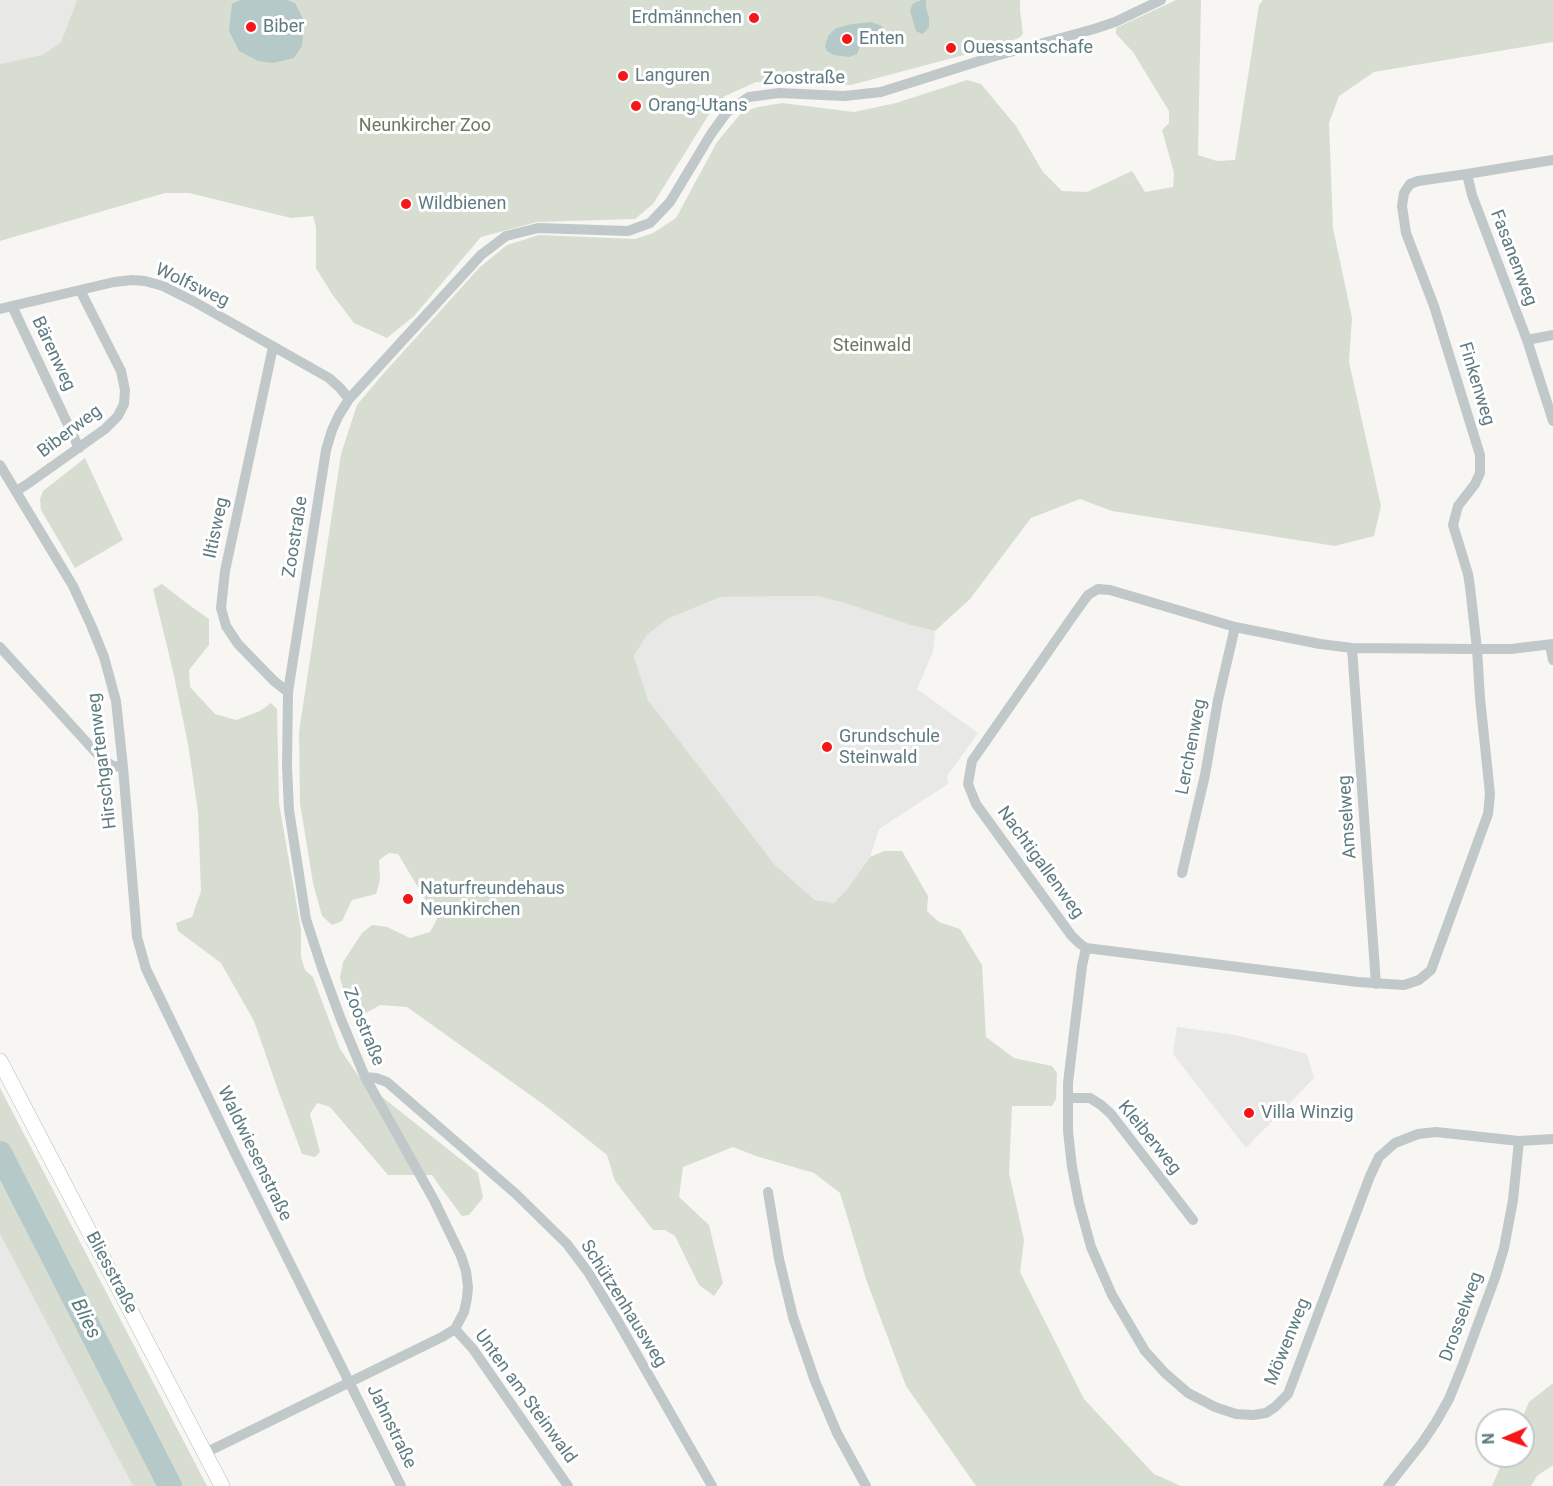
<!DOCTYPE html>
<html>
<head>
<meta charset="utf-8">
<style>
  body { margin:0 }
  #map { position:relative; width:1553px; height:1486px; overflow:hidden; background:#f7f6f3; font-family:Roboto,sans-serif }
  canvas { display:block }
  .north { position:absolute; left:1475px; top:1408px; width:60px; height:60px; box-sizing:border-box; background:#fff; border:2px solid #bfcacd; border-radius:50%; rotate:268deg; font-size:16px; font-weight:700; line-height:24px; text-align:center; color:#5f7b82 }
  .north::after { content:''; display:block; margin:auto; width:21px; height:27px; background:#f5161a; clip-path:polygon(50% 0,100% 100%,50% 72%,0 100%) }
</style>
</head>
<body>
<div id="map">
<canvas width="1553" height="1486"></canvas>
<div class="north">N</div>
</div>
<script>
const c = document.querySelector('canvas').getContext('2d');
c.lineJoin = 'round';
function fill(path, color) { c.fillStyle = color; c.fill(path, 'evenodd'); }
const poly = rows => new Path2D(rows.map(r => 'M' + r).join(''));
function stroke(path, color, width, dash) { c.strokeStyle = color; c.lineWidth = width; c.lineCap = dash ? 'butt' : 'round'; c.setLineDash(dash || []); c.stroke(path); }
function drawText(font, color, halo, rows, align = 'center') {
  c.font = font + ' Roboto,sans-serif'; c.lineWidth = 6; c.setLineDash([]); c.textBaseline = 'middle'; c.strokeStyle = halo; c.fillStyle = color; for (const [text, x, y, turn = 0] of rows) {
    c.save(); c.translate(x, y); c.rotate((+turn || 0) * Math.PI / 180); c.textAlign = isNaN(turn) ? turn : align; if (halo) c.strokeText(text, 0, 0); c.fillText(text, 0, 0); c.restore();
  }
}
const built = poly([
  [0,0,77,0,61,42,42,55,0,64],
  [818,596,848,604,910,625,935,631,933,652,917,689,978,733,947,776,948,784,879,829,870,857,848,888,834,903,815,900,775,865,648,700,634,656,647,635,669,618,721,597],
  [1177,1027,1236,1035,1307,1054,1314,1078,1246,1148,1173,1054],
  [0,1234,96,1414,133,1486,0,1486]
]);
const green = poly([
  [77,0,1021,0,1020,1,1020,10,1023,34,1019,38,994,47,851,85,756,82,725,96,708,116,653,204,635,219,537,222,481,237,414,316,387,338,354,323,332,294,316,268,316,227,313,216,291,218,189,193,165,193,0,241,0,64,42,55,61,42],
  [1176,0,1201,0,1198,155,1217,161,1235,160,1259,5,1263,0,1553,0,1553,42,1374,72,1339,96,1329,123,1333,228,1352,318,1349,362,1381,506,1374,536,1335,546,1112,511,1080,499,1031,518,970,599,935,631,910,625,848,604,818,596,721,597,669,618,647,635,634,656,648,700,775,865,815,900,834,903,848,888,870,857,884,851,902,851,928,896,927,911,939,922,960,929,982,965,986,1037,1014,1058,1052,1066,1057,1073,1056,1099,1052,1106,1012,1106,1009,1173,1024,1240,1020,1272,1084,1399,1154,1474,1181,1486,976,1486,906,1386,867,1282,840,1193,814,1173,756,1156,733,1147,683,1167,679,1197,709,1225,723,1283,714,1296,699,1285,675,1236,665,1230,653,1230,615,1181,607,1155,547,1107,407,1007,380,1005,359,1017,349,1008,340,978,343,962,362,933,372,925,387,927,410,938,430,932,437,919,398,854,389,853,379,860,380,880,376,894,352,900,342,921,332,925,322,916,313,883,300,803,299,732,341,454,357,405,383,374,480,267,507,245,539,235,635,239,653,233,676,218,717,142,742,112,758,107,782,103,854,112,896,103,967,80,981,84,1016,126,1043,172,1062,191,1087,192,1132,171,1145,192,1173,187,1174,173,1162,130,1169,123,1169,111,1133,52,1116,34,1116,28],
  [85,458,123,540,75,568,41,510,40,499,43,491],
  [162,584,189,605,209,619,209,645,189,670,190,687,215,714,236,720,260,711,271,703,277,709,279,803,301,930,301,957,305,970,313,977,340,1049,362,1081,478,1173,483,1198,469,1215,462,1216,441,1188,432,1175,388,1175,330,1107,317,1103,310,1114,320,1152,315,1157,302,1154,279,1093,254,1021,221,963,178,931,176,923,192,917,201,891,198,812,188,744,173,671,153,589],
  [0,1088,207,1486,133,1486,0,1234],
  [1552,1384,1553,1384,1553,1465,1537,1476,1531,1486,1492,1486,1505,1456,1523,1456,1523,1420,1521,1420,1529,1402]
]);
const water = poly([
  [240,0,287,0,295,3,304,21,302,46,294,58,273,63,258,61,239,51,229,31,232,4],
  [922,0,926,0,926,7,929,18,929,27,924,33,922,34,916,31,910,11,912,5,916,2],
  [871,22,882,26,883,29,882,31,871,35,862,42,857,54,849,57,834,55,827,51,825,46,828,36,836,28,852,24]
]);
const river = poly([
  [0,1153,170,1486]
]);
const minor = poly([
  [1553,160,1467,174,1418,181,1410,184,1404,193,1402,206,1406,233,1434,306,1480,455,1480,473,1475,484,1458,506,1453,525,1468,574,1470,587,1477,649,1480,698,1490,794,1488,814,1431,970,1419,980,1404,985,1358,982,1086,948,1079,943,1071,935,976,804,968,784,972,761,1075,613,1088,595,1098,589,1110,590,1235,627,1320,644,1352,648,1477,649,1511,649,1553,644],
  [1467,174,1472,195,1527,340,1553,421],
  [12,306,79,448],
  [0,309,114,282,132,280,145,281,163,286,193,301,329,378,340,388,349,399],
  [1527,340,1553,335],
  [273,347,225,571,221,608,226,626,238,644,274,681,288,692],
  [0,465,73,586,91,625,104,657,116,701,123,767,137,937,146,969,234,1151,401,1486],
  [16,491,26,485,105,429,118,416,124,404,125,390,121,371,80,290],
  [1550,645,1553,660],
  [0,647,100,757,113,766,123,767],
  [1352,648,1376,984],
  [1182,873,1205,775,1218,700,1235,627],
  [1086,948,1082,966,1068,1083,1068,1131,1072,1167,1079,1203,1091,1247,1112,1295,1145,1351,1165,1373,1188,1393,1215,1407,1236,1414,1253,1415,1266,1413,1275,1407,1288,1394,1370,1176,1379,1157,1395,1143,1418,1134,1436,1132,1519,1141,1553,1139],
  [365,1077,376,1078,387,1082,516,1194,567,1244,588,1272,616,1318,712,1486],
  [1068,1098,1090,1098,1101,1105,1111,1114,1193,1220],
  [768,1192,779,1259,793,1317,815,1381,837,1433,866,1486],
  [455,1329,473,1349,568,1486],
  [205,1453,442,1337,455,1329,464,1312,467,1298,468,1287,466,1271,461,1256,434,1200,365,1077,340,1017,321,965,306,919,289,810,287,766,288,692,326,450,332,430,339,415,349,399,481,255,506,236,538,228,628,231,650,223,670,202,711,134,727,112,749,97,779,93,844,96,881,92,992,57,1094,29,1115,22,1161,0],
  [1388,1486,1422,1443,1436,1422,1449,1399,1462,1367,1495,1278,1504,1248,1513,1200,1519,1141]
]);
const secondary = poly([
  [0,1061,222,1486]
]);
const markers = [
  [754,18,6,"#f5161a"],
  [251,27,6,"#f5161a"],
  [847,39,6,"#f5161a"],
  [951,48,6,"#f5161a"],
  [623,76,6,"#f5161a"],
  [636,106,6,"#f5161a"],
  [406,204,6,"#f5161a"],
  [827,747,6,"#f5161a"],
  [408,899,6,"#f5161a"],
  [1249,1113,6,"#f5161a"]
];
const poiNames = [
  ["Erdmännchen",742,18,"right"],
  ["Biber",263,27],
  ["Enten",859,39],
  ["Ouessantschafe",963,48],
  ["Languren",635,76],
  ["Orang-Utans",648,106],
  ["Wildbienen",418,204],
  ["Grundschule",839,737],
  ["Steinwald",839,758],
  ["Naturfreundehaus",420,889],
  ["Neunkirchen",420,910],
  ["Villa Winzig",1261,1113]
];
const streetNames = [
  ["Zoostraße",804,79,-1],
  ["Fasanenweg",1513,258,69],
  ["Wolfsweg",192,286,25],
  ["Bärenweg",53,354,65],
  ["Finkenweg",1476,384,73],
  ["Biberweg",70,432,-37],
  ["Iltisweg",217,528,-78],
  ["Zoostraße",296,537,-81],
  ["Lerchenweg",1192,747,-79],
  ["Hirschgartenweg",103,761,-97],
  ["Amselweg",1348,817,-94],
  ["Nachtigallenweg",1040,863,54],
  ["Zoostraße",363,1027,68],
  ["Kleiberweg",1149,1138,51],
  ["Waldwiesenstraße",254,1154,64],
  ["Bliesstraße",111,1273,62],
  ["Schützenhausweg",623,1304,58],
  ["Drosselweg",1462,1317,-70],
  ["Möwenweg",1288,1342,-68],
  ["Unten am Steinwald",525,1397,54],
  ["Jahnstraße",391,1427,64]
];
const parkNames = [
  ["Neunkircher Zoo",425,126],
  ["Steinwald",872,346]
];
const waterNames = [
  ["Blies",85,1319,63]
];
fill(built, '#e8e8e7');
fill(green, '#d8ddd2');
fill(water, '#b5c9c9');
stroke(river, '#b5c9c9', 24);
stroke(secondary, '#b1bbbd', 16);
stroke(minor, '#c1c8ca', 10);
stroke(secondary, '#fff', 15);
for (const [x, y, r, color] of markers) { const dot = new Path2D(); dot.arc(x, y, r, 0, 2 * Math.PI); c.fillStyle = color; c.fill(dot); stroke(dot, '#fff', 2); }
drawText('18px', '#5f7b82', '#fff', poiNames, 'left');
drawText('18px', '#5f7b82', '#fff', streetNames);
drawText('18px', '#6a795f', '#fff', parkNames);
drawText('italic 20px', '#5a7c7d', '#fff', waterNames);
</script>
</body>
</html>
